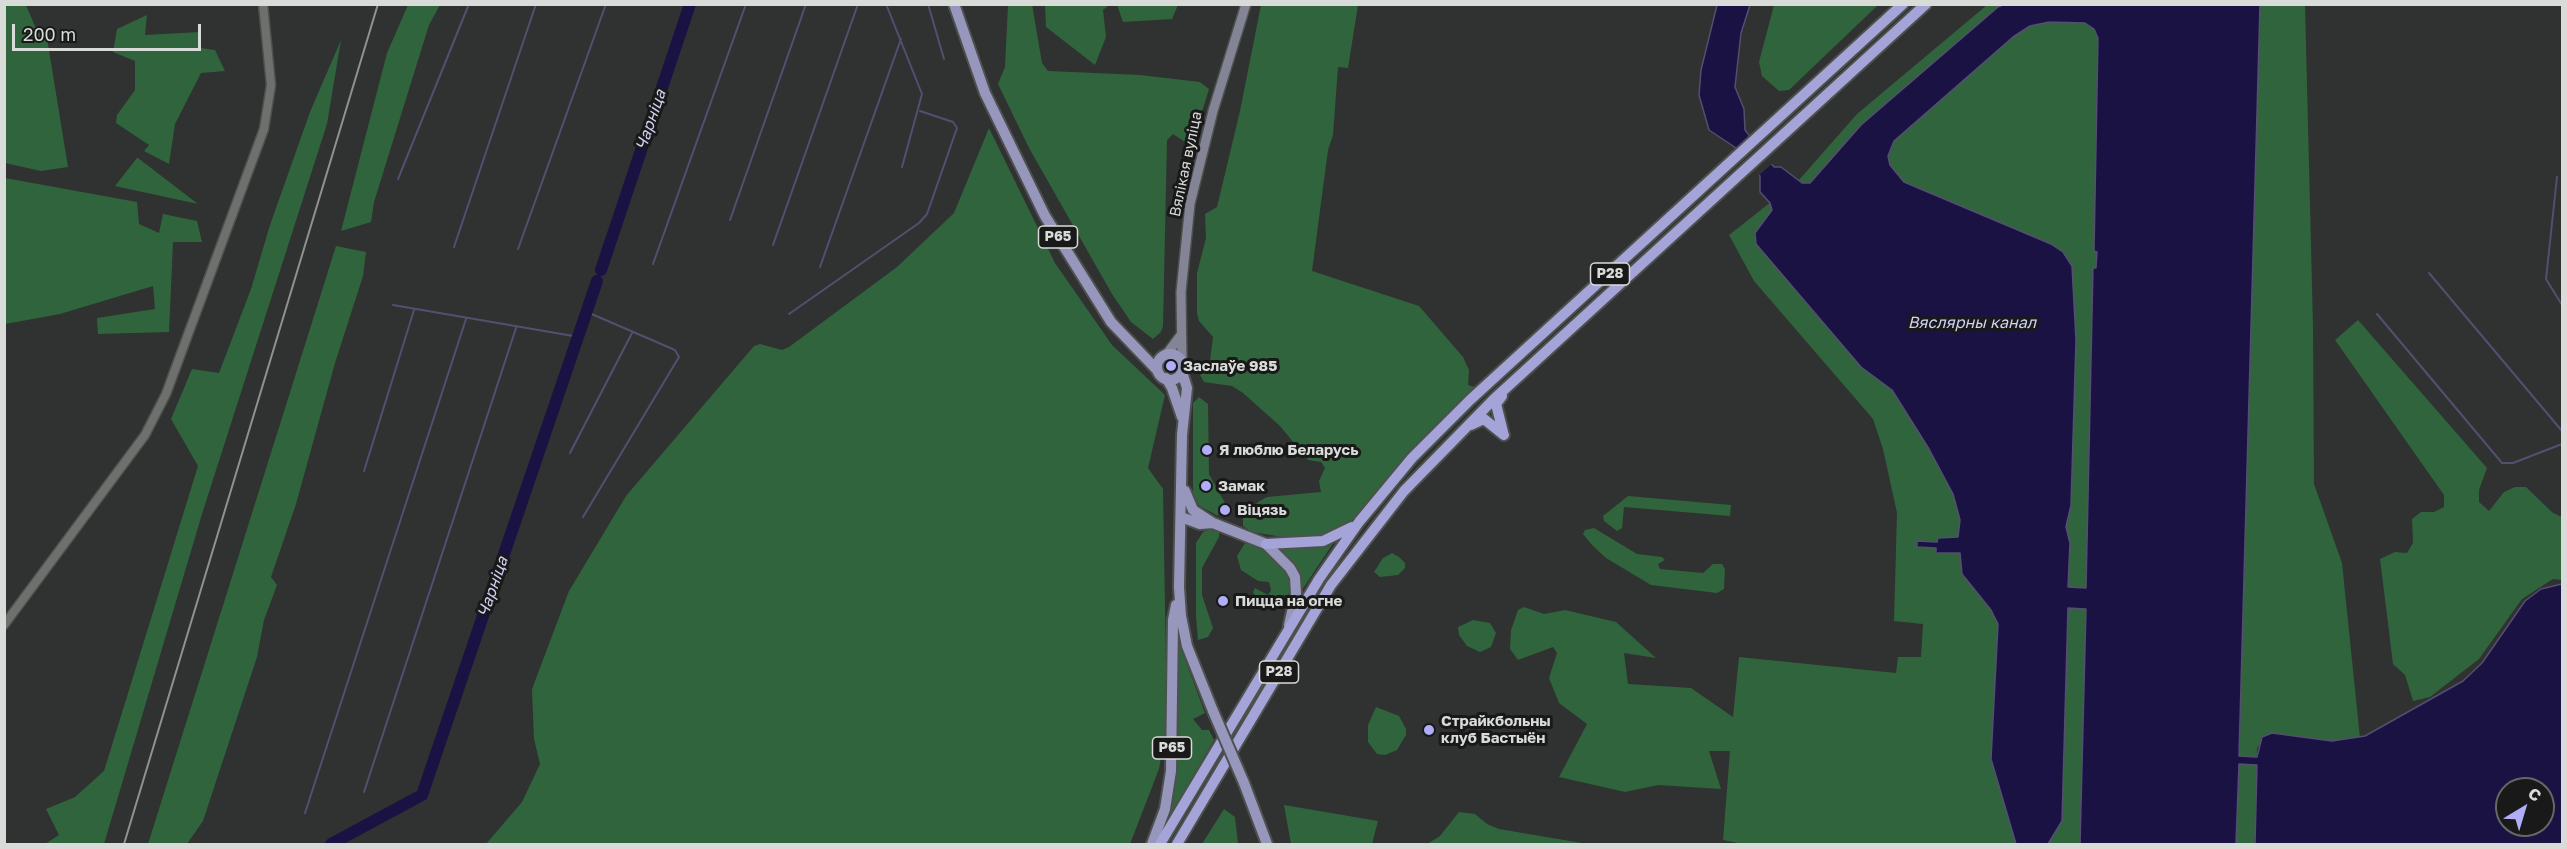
<!DOCTYPE html>
<html>
<head>
<meta charset="utf-8">
<style>
  body { margin:0 }
  #map { position:relative; width:2567px; height:849px; overflow:hidden; background:#2f3230; font-family:"Golos Text",sans-serif }
  canvas { display:block }
  .frame { position:absolute; inset:0; border:6px solid #d9dbd9; pointer-events:none }
  .north { position:absolute; left:2495px; top:777px; width:60px; height:60px; box-sizing:border-box; background:#181918; border:2px solid #656765; border-radius:50%; rotate:38deg; font-size:16px; font-weight:700; line-height:24px; text-align:center; color:#d9dbd9 }
  .north::after { content:''; display:block; margin:auto; width:21px; height:27px; background:#b0adfa; clip-path:polygon(50% 0,100% 100%,50% 72%,0 100%) }
  .scale { position:absolute; left:12px; top:24px; width:189px; height:27px; box-sizing:border-box; border:3px solid #d9dbd9; border-top:0; padding-left:8px; font-size:18px; line-height:21px; white-space:nowrap; color:#d9dbd9; -webkit-text-stroke:4px #181918; paint-order:stroke }
</style>
</head>
<body>
<div id="map">
<canvas width="2567" height="849"></canvas>
<div class="frame"></div>
<div class="north">С</div>
<div class="scale">200 m</div>
</div>
<script>
const c = document.querySelector('canvas').getContext('2d');
c.lineJoin = 'round';
function fill(path, color) { c.fillStyle = color; c.fill(path, 'evenodd'); }
const poly = rows => new Path2D(rows.map(r => 'M' + r).join(''));
function stroke(path, color, width, dash) { c.strokeStyle = color; c.lineWidth = width; c.lineCap = dash ? 'butt' : 'round'; c.setLineDash(dash || []); c.stroke(path); }
function drawText(font, color, halo, rows, align = 'center') {
  c.font = font + ' "Golos Text",sans-serif'; c.lineWidth = 6; c.setLineDash([]); c.textBaseline = 'middle'; c.strokeStyle = halo; c.fillStyle = color; for (const [text, x, y, turn = 0] of rows) {
    c.save(); c.translate(x, y); c.rotate((+turn || 0) * Math.PI / 180); c.textAlign = isNaN(turn) ? turn : align; if (halo) c.strokeText(text, 0, 0); c.fillText(text, 0, 0); c.restore();
  }
}
const green = poly([
  [5,4,26,5,38,33,46,32,68,167,41,171,5,163],
  [1032,4,1042,63,1048,71,1140,75,1200,82,1209,89,1193,141,1185,142,1173,134,1167,140,1163,326,1161,332,1153,339,1131,322,1112,294,1029,148,998,84,1005,67,1008,5],
  [408,5,440,5,429,25,374,202,371,222,341,231,387,53],
  [1045,5,1109,5,1103,10,1106,37,1095,65,1046,27],
  [1117,5,1117,4,1178,5,1172,19,1123,22],
  [1261,5,1358,5,1348,68,1338,67,1333,135,1328,150,1312,271,1419,306,1463,357,1469,370,1468,385,1478,388,1415,447,1351,524,1329,536,1301,540,1252,532,1243,526,1243,517,1258,502,1267,497,1321,492,1319,481,1325,468,1321,462,1308,460,1280,426,1243,393,1232,386,1204,382,1200,375,1209,369,1213,337,1199,321,1197,313,1197,273,1206,238,1205,214,1217,207,1240,111],
  [1774,5,1774,4,1878,5,1789,90,1779,91,1762,76,1759,62],
  [1987,5,2305,5,2313,326,2314,484,2342,563,2360,738,2332,741,2267,734,2257,748,2255,844,1743,844,1723,840,1730,751,1709,751,1721,789,1658,785,1625,792,1559,777,1587,724,1559,703,1549,678,1557,653,1553,647,1518,660,1510,649,1511,630,1518,610,1524,607,1544,614,1565,610,1616,622,1656,658,1624,653,1628,684,1691,688,1733,717,1739,657,1896,673,1898,657,1921,657,1923,624,1894,621,1897,513,1883,449,1873,419,1754,281,1729,235,1799,180,1857,114],
  [147,15,145,35,200,32,201,48,215,50,225,71,201,73,175,124,169,164,144,151,149,145,116,123,117,115,135,90,135,61,113,52,117,29],
  [341,40,327,124,202,514,104,844,45,844,59,835,46,809,75,797,104,771,198,466,171,419,192,369,219,373,251,289,270,225,310,112],
  [989,128,1055,263,1112,345,1165,395,1148,468,1163,489,1167,722,1159,769,1130,844,486,844,522,802,540,764,534,739,532,689,569,591,626,496,754,346,760,344,782,350,789,347,897,267,954,213],
  [137,158,138,158,198,204,115,186],
  [5,178,137,202,139,224,159,233,163,214,197,221,202,242,173,242,169,332,98,334,97,318,155,309,153,286,60,314,5,324],
  [336,246,366,252,363,276,335,363,296,504,271,577,277,585,264,620,257,657,203,821,187,844,148,844],
  [2358,320,2487,468,2479,490,2479,502,2489,511,2504,492,2515,487,2526,487,2553,513,2562,517,2562,580,2553,579,2522,599,2479,659,2430,697,2413,701,2405,675,2393,664,2380,559,2395,552,2407,553,2413,543,2412,519,2421,512,2434,512,2444,507,2444,495,2335,340],
  [1199,397,1208,404,1209,474,1226,505,1218,507,1218,516,1198,505,1193,493,1193,403],
  [1628,496,1731,505,1730,516,1624,507,1622,528,1617,531,1604,521,1603,516],
  [1213,528,1219,531,1219,537,1202,568,1202,595,1213,628,1208,637,1198,640,1196,616,1196,543,1203,532],
  [1594,528,1637,554,1662,557,1665,560,1658,564,1660,569,1703,573,1713,564,1722,564,1725,569,1724,589,1717,593,1651,585,1606,558,1592,545,1583,534,1585,530],
  [1336,539,1302,590,1274,548,1301,549],
  [1245,543,1258,546,1286,570,1292,586,1288,595,1279,595,1272,608,1260,605,1253,592,1255,588,1268,595,1271,590,1269,582,1258,581,1241,570,1237,556],
  [1392,553,1399,557,1405,563,1405,568,1398,575,1380,577,1374,572,1383,558],
  [1473,620,1490,623,1496,633,1491,647,1480,652,1467,646,1459,635,1458,627],
  [1177,631,1183,654,1205,713,1193,719,1202,730,1209,730,1214,740,1167,821],
  [1376,707,1399,716,1406,729,1406,735,1397,750,1385,755,1377,754,1368,742,1368,725],
  [1284,805,1378,821,1372,844,1291,844],
  [1224,809,1235,817,1238,844,1202,844],
  [1459,812,1475,814,1487,824,1499,829,1588,844,1427,844,1440,836]
]);
const water = poly([
  [2005,4,2260,5,2239,756,2257,757,2262,737,2272,733,2332,741,2365,736,2463,681,2482,663,2525,601,2541,589,2562,584,2562,844,2255,844,2257,765,2239,764,2236,844,2080,844,2086,609,2068,608,2062,821,2048,844,2016,844,1991,759,1998,624,1991,610,1962,574,1960,553,1936,553,1936,548,1917,547,1917,541,1937,542,1938,538,1958,537,1960,520,1953,494,1929,449,1892,390,1861,367,1756,244,1755,233,1772,210,1770,203,1760,192,1760,176,1736,148,1709,130,1699,95,1701,70,1717,5,1750,5,1741,33,1735,87,1744,109,1745,130,1774,167,1781,167,1802,183,1810,183,1861,125,1998,7,2005,4],
  [2049,22,2085,23,2094,29,2098,38,2094,251,2097,252,2096,268,2093,268,2086,588,2068,587,2070,543,2066,527,2071,505,2076,340,2072,266,2063,252,2051,244,1904,182,1890,165,1888,156,1894,141,2013,37,2030,26,2049,22],
  [2507,789,2543,789,2543,825,2507,825,2507,789]
]);
const pier = poly([
  [1752,138,1773,163,1757,177,1736,153]
]);
const stream = poly([
  [886,4,922,94,902,167],
  [928,4,944,59],
  [2557,177,2546,279,2562,305],
  [398,179,469,4],
  [730,220,806,4],
  [773,245,858,4],
  [454,247,536,4],
  [518,249,606,4],
  [653,264,746,4],
  [820,267,901,39],
  [2429,273,2562,431],
  [393,305,579,337],
  [789,314,919,223,927,214,957,128,953,122,920,111],
  [2377,314,2502,463,2513,463,2562,444],
  [570,453,632,333],
  [364,471,414,310],
  [583,517,679,357,675,350,587,312],
  [364,792,516,328],
  [305,813,466,319]
]);
const river = poly([
  [601,270,690,4],
  [331,844,422,795,597,281]
]);
const tertiary = poly([
  [4,625,145,435,166,394,264,129,271,85,263,4]
]);
const secondary = poly([
  [1166,355,1181,335],
  [1182,362,1181,292,1190,204,1213,111,1246,4]
]);
const primary = poly([
  [954,4,985,93,1045,216,1111,322,1158,371],
  '1157 367a13 13 0 1 1 26 0a13 13 0 1 1-26 0Z',
  [1182,372,1187,388,1182,435,1179,587,1181,616,1187,646,1213,711],
  [1166,378,1172,388,1182,417],
  [1185,491,1193,510,1213,523,1266,544,1290,568,1295,577,1296,594,1289,625],
  [1181,517,1200,524,1213,523],
  [1244,783,1267,844],
  [1152,844,1165,809,1171,771,1173,620,1176,605]
]);
const trunk = poly([
  [1502,396,1496,404,1503,432],
  [1471,425,1484,419,1504,435],
  [1266,544,1323,541,1352,527],
  [1160,844,1319,579,1359,522,1412,458,1470,400,1903,4],
  [1177,844,1331,585,1404,491,1494,399,1926,4]
]);
const rail = poly([
  [124,844,378,4]
]);
const primaryBridge = poly([
  [1213,711,1244,783]
]);
const markers = [
  [1171,366,6,"#b0adfa"],
  [1207,450,6,"#b0adfa"],
  [1206,486,6,"#b0adfa"],
  [1225,510,6,"#b0adfa"],
  [1223,601,6,"#b0adfa"],
  [1429,730,6,"#b0adfa"]
];
const shields = [
  [1058,237,39],
  [1610,274,39],
  [1279,672,39],
  [1172,748,39]
];
const shieldNames = [
  ["Р65",1058,237],
  ["Р28",1610,274],
  ["Р28",1279,672],
  ["Р65",1172,748]
];
const streetNames = [
  ["Вялікая вуліца",1186,164,-78]
];
const poiNames = [
  ["Заслаўе 985",1183,366],
  ["Я люблю Беларусь",1219,450],
  ["Замак",1218,486],
  ["Віцязь",1237,510],
  ["Пицца на огне",1235,601],
  ["Страйкбольны",1441,721],
  ["клуб Бастыён",1441,738]
];
const waterNames = [
  ["Чарніца",651,120,-71],
  ["Вяслярны канал",1972,323],
  ["Чарніца",493,587,-71]
];
fill(green, '#30643c');
fill(water, '#1b1244');
stroke(water, '#544e71', 1.5);
fill(pier, '#2f3230');
stroke(stream, '#544e71', 2);
stroke(river, '#1b1244', 12);
stroke(tertiary, '#4e504e', 11);
stroke(secondary, '#4e504e', 12);
stroke(primary, '#4e504e', 14);
stroke(trunk, '#4e504e', 14);
stroke(tertiary, '#6e706e', 8);
stroke(secondary, '#838496', 9);
stroke(primary, '#9797be', 10);
stroke(trunk, '#a5a4d9', 10);
stroke(rail, '#909290', 2);
stroke(primaryBridge, '#4e504e', 14, []);
stroke(primaryBridge, '#9797be', 10);
for (const [x, y, r, color] of markers) { const dot = new Path2D(); dot.arc(x, y, r, 0, 2 * Math.PI); c.fillStyle = color; c.fill(dot); stroke(dot, '#181918', 2); }
for (const [x, y, w] of shields) { const box = new Path2D(); box.roundRect(x - w / 2, y - 11, w, 22, 4.5); c.fillStyle = '#181918'; c.fill(box); stroke(box, '#d9dbd9', 1.5); }
drawText('bold 14px', '#d9dbd9', null, shieldNames);
drawText('15px', '#d9dbd9', '#181918', streetNames);
drawText('bold 15px', '#d9dbd9', '#181918', poiNames, 'left');
drawText('italic 16px', '#d1d1f4', '#181918', waterNames);
</script>
</body>
</html>
